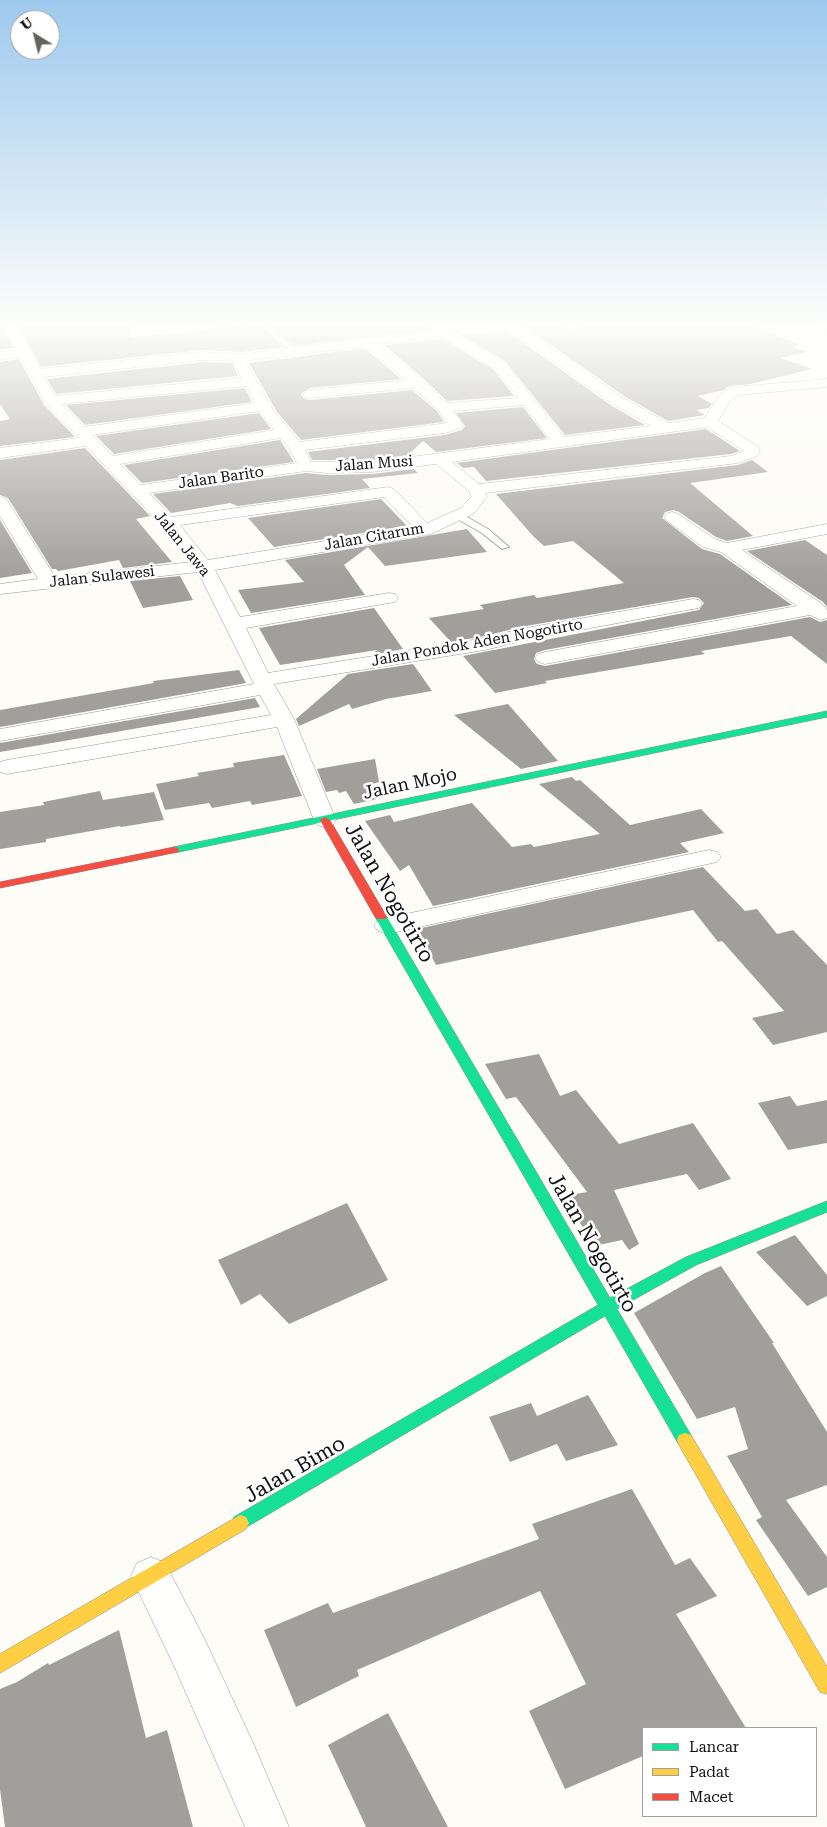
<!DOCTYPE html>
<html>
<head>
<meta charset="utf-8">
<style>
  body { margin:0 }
  #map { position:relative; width:827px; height:1827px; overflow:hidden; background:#fdfcf7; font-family:"Roboto Serif",serif }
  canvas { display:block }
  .legend { position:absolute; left:642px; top:1727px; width:175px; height:90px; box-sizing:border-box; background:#fff; border:1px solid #a0a0a0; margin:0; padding:6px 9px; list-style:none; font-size:15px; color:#111 }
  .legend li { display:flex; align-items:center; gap:10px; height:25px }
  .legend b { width:25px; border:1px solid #a0a0a0 }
  .north { position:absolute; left:10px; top:10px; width:50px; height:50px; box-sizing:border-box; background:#fff; border:1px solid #a0a0a0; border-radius:50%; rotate:324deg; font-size:14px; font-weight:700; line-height:20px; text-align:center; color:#111 }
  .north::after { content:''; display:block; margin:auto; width:18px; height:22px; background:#646362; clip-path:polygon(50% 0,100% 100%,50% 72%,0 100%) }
</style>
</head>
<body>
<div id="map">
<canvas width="827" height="1827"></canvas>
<ul class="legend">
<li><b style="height:6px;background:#16e098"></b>Lancar</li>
<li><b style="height:6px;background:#ffcf43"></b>Padat</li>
<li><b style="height:6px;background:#f24e42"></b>Macet</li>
</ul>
<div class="north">U</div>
</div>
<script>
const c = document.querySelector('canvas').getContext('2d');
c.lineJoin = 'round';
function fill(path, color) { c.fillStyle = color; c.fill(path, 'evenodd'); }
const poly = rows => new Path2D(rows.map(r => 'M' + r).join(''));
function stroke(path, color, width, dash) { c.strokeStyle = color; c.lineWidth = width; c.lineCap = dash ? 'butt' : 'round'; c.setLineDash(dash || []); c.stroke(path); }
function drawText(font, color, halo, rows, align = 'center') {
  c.font = font + ' "Roboto Serif",serif'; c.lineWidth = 5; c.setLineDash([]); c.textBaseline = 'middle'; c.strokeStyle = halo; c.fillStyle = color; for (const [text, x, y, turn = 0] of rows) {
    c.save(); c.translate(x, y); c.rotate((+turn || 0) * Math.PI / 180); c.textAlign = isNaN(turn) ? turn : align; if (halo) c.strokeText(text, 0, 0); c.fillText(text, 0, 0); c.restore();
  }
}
const building = poly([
  [0,323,2,323,13,348,0,350],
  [18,323,131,323,131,338,262,323,430,323,428,330,295,346,266,324,263,330,284,347,242,352,203,350,41,367],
  [561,323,567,330,572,332,579,328,578,323,750,323,800,345,792,347,807,352,781,358,812,369,751,384,729,386,724,390,698,396,712,404,709,408,696,410,705,415,668,421,624,396,521,324],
  [453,331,466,335,507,331,612,406,645,425,565,435,505,361],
  [442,339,493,369,514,396,447,401,424,379,384,345],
  [365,348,401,379,310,388,301,394,303,398,310,400,412,390,437,411,444,422,301,440,277,412,249,363],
  [19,359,44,405,75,437,0,446,0,421,10,419,0,404,0,362],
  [203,362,232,363,238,376,56,394,47,379],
  [245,388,252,402,85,425,66,405],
  [523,407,547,438,436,452,423,441,408,455,372,460,312,460,308,452,445,435,462,430,465,426,456,413],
  [259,413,271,429,114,454,96,436],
  [706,429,740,451,731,454,486,481,474,467,463,468,457,463],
  [280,440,294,462,142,483,124,465],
  [85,448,150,516,136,519,172,562,123,568,119,560,58,571,56,569,52,569,8,498,0,495,0,460],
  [752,460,768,472,690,483,753,536,727,541,716,537,679,512,673,510,665,512,662,518,702,549,720,554,792,605,545,650,536,653,534,659,537,664,545,666,810,617,820,622,827,620,827,664,791,636,701,651,705,654,545,681,547,683,495,693,463,656,699,610,704,603,699,598,693,597,520,627,485,636,451,642,429,618,484,609,480,605,534,595,537,598,624,583,573,541,544,546,534,537,496,494,738,465],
  [414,469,418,473,362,479,370,488,238,506,230,503,171,513,153,494,306,473,327,475,372,474],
  [381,499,407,526,274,547,248,518],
  [0,520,32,573,0,578],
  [467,529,487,552,385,566,368,547,344,565,365,595,251,613,238,590,304,582,285,560],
  [805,540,827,555,827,607,823,602,747,551],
  [180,576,193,600,143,608,130,581],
  [374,608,403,649,371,655,377,650,280,665,259,628],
  [413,664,432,691,386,699,352,709,349,704,299,726,296,719,348,674],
  [239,670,246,683,0,727,0,710,154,683,153,681],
  [255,698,260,707,0,752,0,743],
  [508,704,558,761,521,769,454,715],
  [284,755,302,796,252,805,250,801,212,808,209,803,165,810,156,784,199,776,197,773,234,767,233,763],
  [375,759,379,782,372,784,381,798,354,804,346,791,339,793,337,790,326,792,317,769],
  [572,777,576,781,580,780,630,825,701,809,724,833,680,843,689,852,433,906,409,865,400,871,365,821,390,815,394,822,472,803,512,847,531,844,534,847,600,834,539,784],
  [100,791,103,800,154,792,164,820,121,827,120,826,46,839,46,842,0,849,0,812,44,805,43,802],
  [703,867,745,911,757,909,777,934,793,930,827,965,827,1032,773,1045,752,1018,784,1011,722,941,718,942,693,910,436,965,417,929],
  [539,1054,560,1096,576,1090,619,1144,693,1123,731,1179,699,1190,687,1174,614,1190,639,1244,629,1250,622,1240,594,1246,564,1196,587,1192,516,1097,506,1099,485,1064],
  [790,1096,797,1106,827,1100,827,1143,788,1150,758,1103],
  [347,1203,388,1280,289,1324,260,1294,241,1305,218,1260],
  [795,1235,827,1275,827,1296,807,1306,756,1252],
  [721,1266,774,1343,772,1343,827,1432,827,1485,786,1500,827,1557,827,1587,808,1596,756,1520,762,1517,727,1456,748,1449,735,1407,697,1419,634,1313,705,1273],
  [588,1395,618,1445,566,1461,557,1444,510,1462,489,1417,531,1403,537,1416],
  [632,1489,675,1565,690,1558,717,1596,676,1614,746,1728,643,1728,643,1756,565,1789,529,1711,586,1684,540,1591,357,1670,359,1676,296,1707,264,1630,328,1603,333,1613,539,1539,532,1524],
  [119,1630,146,1738,167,1730,193,1827,5,1827,0,1789,0,1689,17,1682,48,1663,49,1665],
  [388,1713,448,1827,366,1827,328,1745]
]);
const lane = poly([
  [266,326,297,350,297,352,293,352,264,329,266,326],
  [454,513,460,513,488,529,509,547,502,549,482,533,454,517,454,513]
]);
const street = poly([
  [4,323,16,323,40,369,203,352,242,354,431,331,429,328,431,325,440,323,466,325,517,323,623,398,668,423,705,418,718,397,729,388,734,387,827,379,827,387,738,395,729,402,718,421,757,446,760,451,757,456,738,463,485,493,487,497,473,514,431,534,215,570,240,617,389,593,395,594,398,598,395,602,389,603,246,628,268,673,485,638,520,629,693,599,699,600,702,604,699,608,693,609,521,641,485,650,274,684,294,719,336,820,333,825,325,827,317,825,314,820,277,727,7,774,0,772,0,762,7,760,271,715,260,695,0,741,0,729,254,684,198,572,0,594,0,584,38,579,0,516,0,497,6,499,8,502,55,577,192,562,162,526,86,446,0,458,0,448,79,438,46,404,20,357,0,360,0,352,16,350,4,323],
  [452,329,466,333,508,329,613,404,651,426,564,437,504,362,447,330,452,329],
  [442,337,494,368,518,398,446,403,423,380,379,344,442,337],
  [366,346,405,380,310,390,303,394,305,397,310,398,413,388,438,410,447,423,300,442,275,413,246,362,251,360,366,346],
  [203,360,233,361,241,378,55,396,44,377,203,360],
  [246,386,255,403,84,427,62,404,246,386],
  [524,405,550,439,372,462,311,462,305,450,445,433,461,428,463,425,453,411,524,405],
  [260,411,274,430,113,456,92,435,260,411],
  [707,427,744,451,731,456,479,484,452,462,707,427],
  [281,438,289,448,297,463,141,485,120,464,281,438],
  [436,464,469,491,471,497,461,508,427,523,394,489,388,487,172,517,149,493,306,471,327,473,372,472,436,464],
  [384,497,413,527,208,560,180,525,384,497],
  [563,323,576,323,578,326,572,330,568,329,563,323],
  [811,323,827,323,827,331,813,326,811,323],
  [672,512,678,514,715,539,727,543,827,524,827,534,742,550,822,604,827,610,827,618,821,620,810,615,545,664,538,662,535,658,538,654,545,652,797,606,721,552,703,547,666,520,664,517,666,514,672,512],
  [709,850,717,852,721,857,717,862,387,934,378,931,374,926,378,921,387,918,709,850],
  [151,1557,165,1563,205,1640,254,1745,289,1827,245,1827,175,1668,131,1576,137,1563,151,1557]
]);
const fast = poly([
  [827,711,827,717,174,853,169,850,174,847,827,711],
  [381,914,387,917,610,1298,686,1257,827,1201,827,1212,696,1265,617,1309,691,1435,693,1440,691,1445,685,1447,679,1445,605,1316,240,1531,234,1529,231,1523,234,1517,598,1305,375,917,381,914]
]);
const slow = poly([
  [685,1433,691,1435,827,1667,827,1694,820,1692,679,1445,677,1440,679,1435,685,1433],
  [240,1515,246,1517,249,1523,246,1529,0,1673,0,1654,240,1515]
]);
const jam = poly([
  [325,817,330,820,387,917,385,919,377,919,375,917,320,820,325,817],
  [174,847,178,848,179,850,178,852,0,888,0,882,174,847]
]);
const farStreetnames = [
  ["Jalan Musi",374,464,-4],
  ["Jalan Barito",221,478,-8],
  ["Jalan Citarum",374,537,-10],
  ["Jalan Jawa",182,544,51],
  ["Jalan Sulawesi",102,577,-6],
  ["Jalan Pondok Aden Nogotirto",477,643,-10]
];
const streetNames = [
  ["Jalan Mojo",410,784,-12]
];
const nearStreetnames = [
  ["Jalan Nogotirto",389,893,60],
  ["Jalan Nogotirto",592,1243,60],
  ["Jalan Bimo",295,1470,-30]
];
fill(building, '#a19f9c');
stroke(lane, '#979795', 2);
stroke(street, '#979795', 1);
stroke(fast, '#8e8d8b', 1);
stroke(slow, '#8e8d8b', 1);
stroke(jam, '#8e8d8b', 1);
fill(lane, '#fffffe');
fill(street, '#fffffe');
fill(fast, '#16e098');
fill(slow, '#ffcf43');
fill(jam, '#f24e42');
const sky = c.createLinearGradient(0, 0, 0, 579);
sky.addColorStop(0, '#9ec9ee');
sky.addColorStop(0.56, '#fefefb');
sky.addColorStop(1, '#fefefb00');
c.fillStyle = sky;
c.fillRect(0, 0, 827, 579);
drawText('15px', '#111', '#fff', farStreetnames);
drawText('18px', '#111', '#fff', streetNames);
drawText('21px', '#111', '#fff', nearStreetnames);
</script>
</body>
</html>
